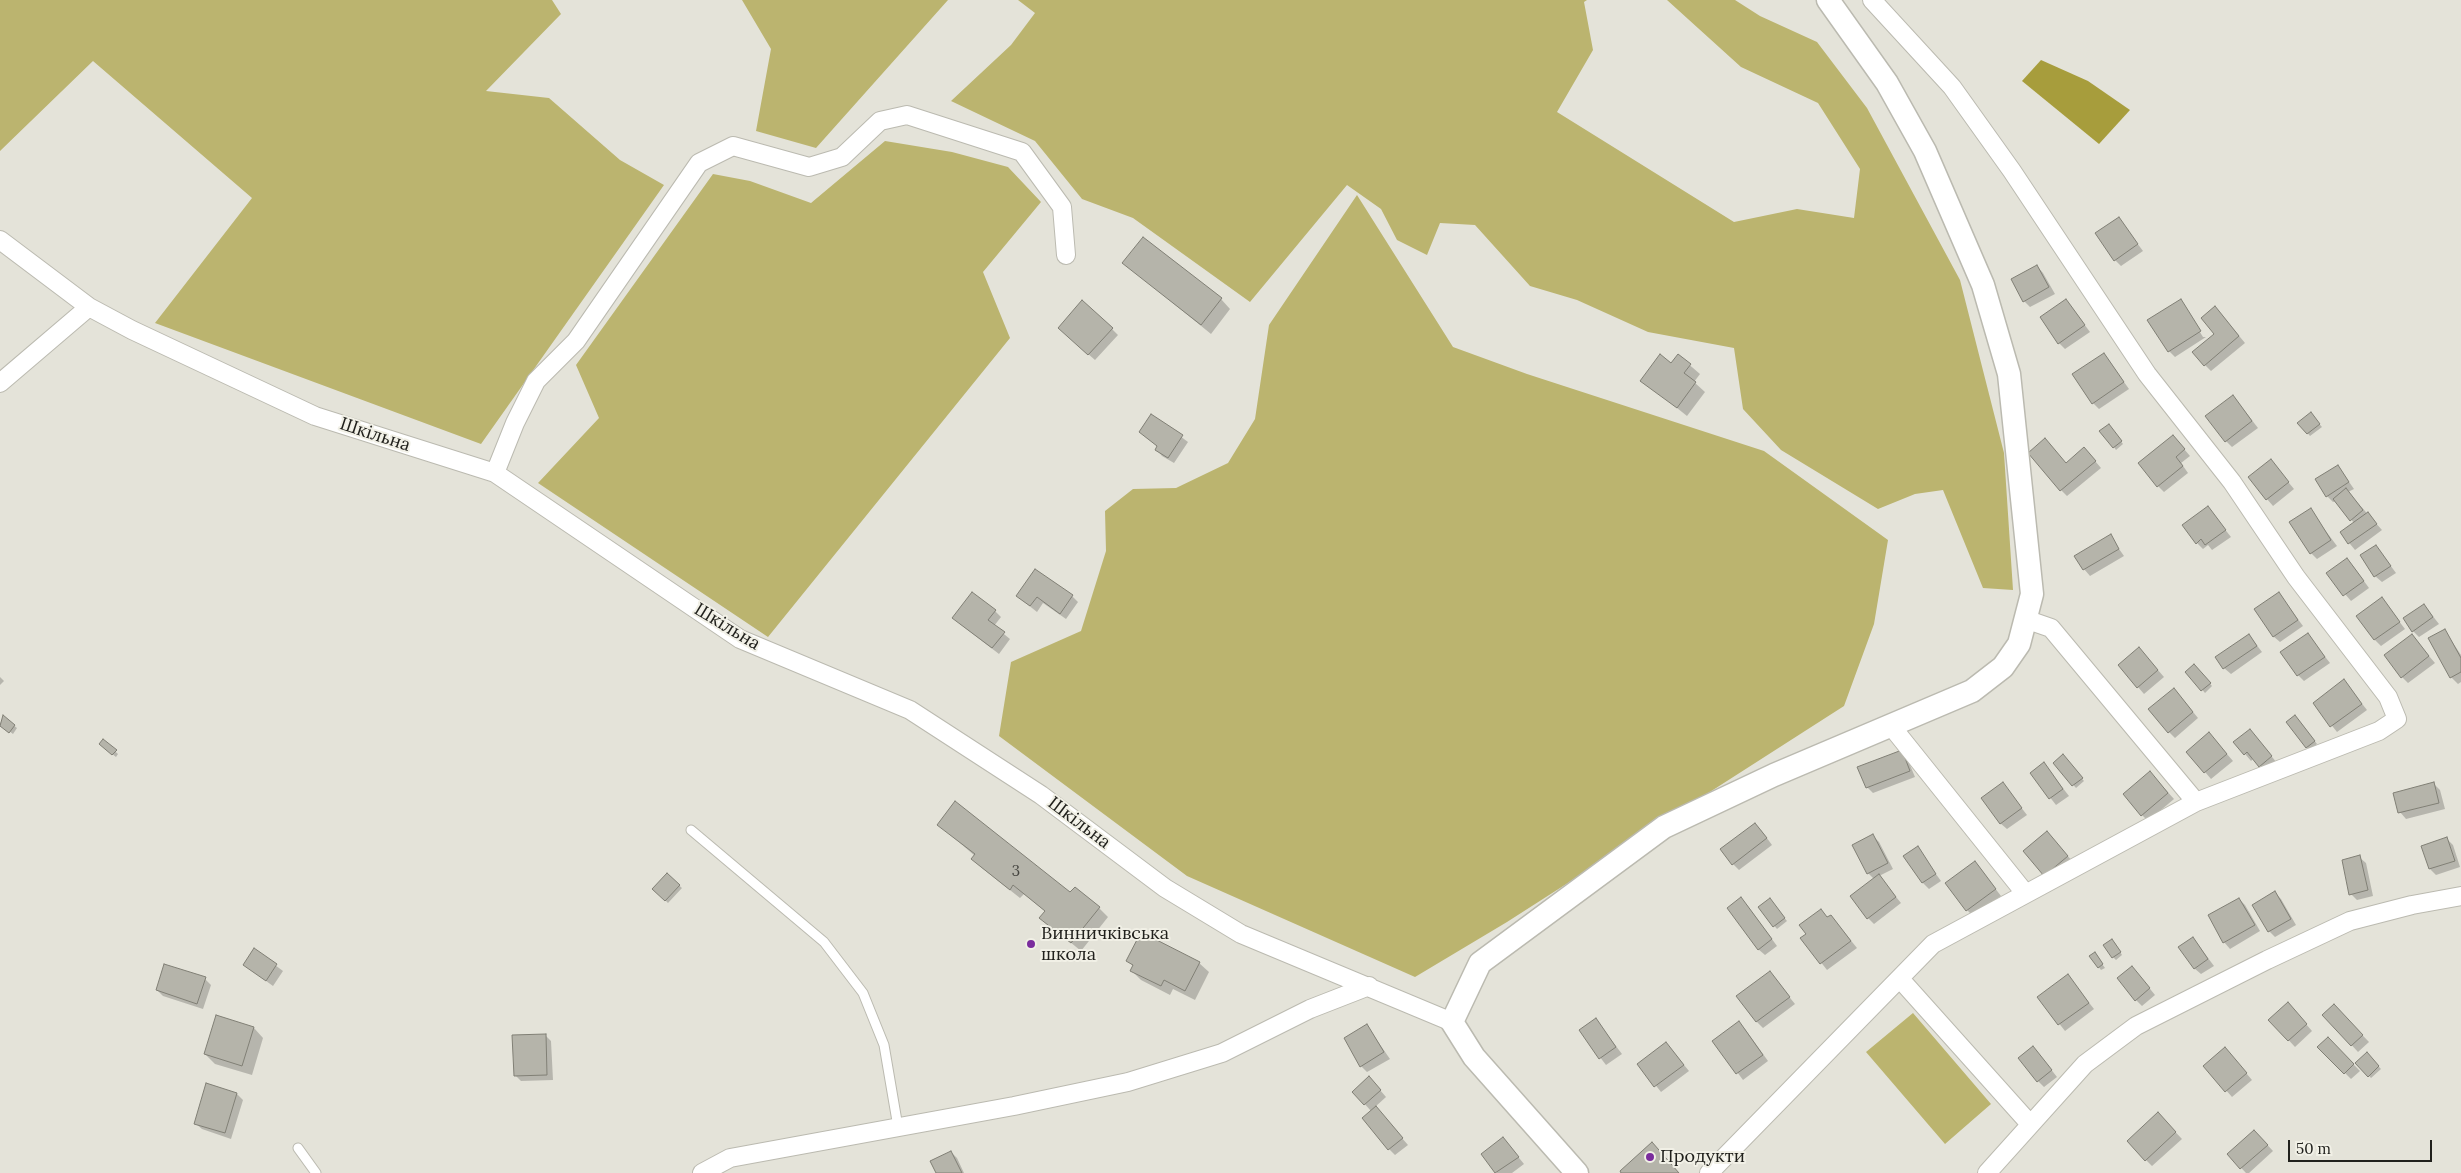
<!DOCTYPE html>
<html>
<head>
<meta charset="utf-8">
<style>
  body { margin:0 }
  #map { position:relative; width:2461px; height:1173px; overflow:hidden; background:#e4e3d9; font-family:Lora,serif }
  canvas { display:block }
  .scale { position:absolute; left:2288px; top:1140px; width:144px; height:22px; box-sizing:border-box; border:2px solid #20201c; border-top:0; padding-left:6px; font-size:15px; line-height:18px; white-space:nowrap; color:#20201c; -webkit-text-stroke:4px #f1f0e6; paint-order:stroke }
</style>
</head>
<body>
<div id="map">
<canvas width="2461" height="1173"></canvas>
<div class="scale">50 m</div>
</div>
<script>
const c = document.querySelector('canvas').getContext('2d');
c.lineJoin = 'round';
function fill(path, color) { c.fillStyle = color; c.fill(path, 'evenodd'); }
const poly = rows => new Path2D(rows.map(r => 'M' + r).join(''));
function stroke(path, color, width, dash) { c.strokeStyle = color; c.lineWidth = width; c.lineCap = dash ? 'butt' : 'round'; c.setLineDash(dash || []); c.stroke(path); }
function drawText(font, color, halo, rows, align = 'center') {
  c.font = font + ' Lora,serif'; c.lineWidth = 4; c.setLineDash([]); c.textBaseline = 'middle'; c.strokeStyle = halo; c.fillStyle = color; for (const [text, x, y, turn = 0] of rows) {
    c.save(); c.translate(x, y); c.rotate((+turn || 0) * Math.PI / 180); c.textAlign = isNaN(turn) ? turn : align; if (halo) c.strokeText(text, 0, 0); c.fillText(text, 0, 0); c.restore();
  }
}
const green = poly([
  [0,0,552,0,561,14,486,91,549,98,620,160,664,185,481,444,155,323,252,198,93,61,0,151],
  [742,0,948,0,816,148,756,131,771,49],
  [1018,0,1587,0,1584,2,1593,50,1557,112,1734,222,1797,209,1854,218,1860,169,1818,103,1741,67,1667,0,1735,0,1760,16,1817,42,1867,108,1960,280,2004,453,2013,590,1983,588,1943,490,1915,494,1878,509,1781,450,1743,409,1734,348,1648,332,1577,300,1530,286,1475,225,1440,223,1427,255,1397,240,1381,209,1347,185,1250,302,1133,218,1082,199,1035,141,951,101,1011,45,1035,13],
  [885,141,952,152,1008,167,1041,202,983,272,1010,338,768,637,538,483,599,418,576,365,713,174,750,181,811,203],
  [1357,195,1453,347,1527,374,1764,451,1888,540,1874,624,1844,706,1507,922,1415,977,1187,876,999,736,1011,662,1081,631,1106,551,1105,511,1133,489,1176,488,1228,463,1255,419,1269,325],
  [1913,1013,1991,1104,1945,1144,1866,1052]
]);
const water = poly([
  [2041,60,2088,81,2130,110,2099,144,2022,81]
]);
const shadow = poly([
  [2119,219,2143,251,2121,266,2115,260],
  [1124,263,1221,299,1230,309,1211,334],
  [2037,266,2043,273,2055,294,2030,307,2024,301],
  [2066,300,2090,332,2065,349,2059,343],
  [2180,300,2203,337,2206,337,2175,357,2169,351],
  [2221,314,2245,343,2211,371,2205,365],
  [1112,329,1118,335,1095,360,1065,334],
  [2104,354,2129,389,2099,409,2093,403],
  [1678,355,1700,374,1694,382,1705,392,1687,416,1642,380,1671,365],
  [2233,396,2258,428,2232,447,2226,441],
  [1152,415,1188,442,1174,463,1162,456,1156,449,1158,447,1140,432],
  [2313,417,2322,427,2310,436,2299,423],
  [2111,428,2123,444,2116,450,2114,447],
  [2179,443,2190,456,2181,463,2188,473,2164,492,2158,486],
  [2090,455,2101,468,2067,496,2061,490,2066,464],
  [2271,461,2294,489,2273,506,2267,499],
  [2338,466,2354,489,2348,492,2382,530,2355,550,2341,533,2354,523,2336,501,2333,502,2327,496],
  [2208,508,2231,537,2212,550,2208,545,2203,549,2197,543],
  [2310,510,2337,546,2317,559,2311,553],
  [2110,536,2124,556,2090,576,2084,569],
  [2376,546,2396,573,2382,582,2375,576],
  [2353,566,2369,588,2351,601,2328,574],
  [2279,594,2303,626,2280,642,2273,636],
  [1017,596,1072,596,1078,602,1066,619,1043,603,1037,612],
  [2382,599,2405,629,2381,646,2375,640],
  [2424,605,2439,624,2419,637,2413,631],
  [995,611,1001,617,994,626,1010,639,999,654,960,624],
  [2445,631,2461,655,2461,682,2458,684,2451,677,2430,639],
  [2249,635,2262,652,2231,674,2224,668],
  [2308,635,2330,663,2304,681,2298,675],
  [2412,636,2435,663,2408,683,2402,677],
  [2145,655,2164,677,2144,694,2119,665],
  [2197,668,2212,686,2205,693,2187,672],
  [0,677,4,681,0,685],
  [2344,681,2367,710,2337,732,2314,703],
  [2180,696,2198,718,2175,738,2169,732],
  [3,717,17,728,13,734,0,724],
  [2298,719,2317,744,2309,750,2307,747],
  [2250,730,2277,763,2266,772,2254,758,2251,761,2235,742],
  [103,740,118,754,116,757,103,747],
  [2215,740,2233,761,2211,779,2188,752],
  [1901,752,1907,758,1915,777,1873,793,1867,787],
  [2065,759,2084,781,2076,788,2054,763],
  [2044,764,2069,796,2056,805,2031,773],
  [2156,779,2174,799,2148,821,2142,815],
  [2003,784,2027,815,2007,829,2000,823],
  [2434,784,2440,790,2445,809,2406,819,2400,812],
  [938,824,1099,908,1108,917,1081,951,1041,918,1046,912,1024,894,1020,898,982,868,973,859,975,856],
  [1761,830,1772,845,1739,870,1733,864],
  [1873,836,1879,842,1893,869,1879,876,1901,903,1874,924,1868,918,1874,879,1868,873],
  [2053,839,2073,862,2051,881,2025,851],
  [2447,839,2453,845,2460,867,2436,875,2430,869],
  [1917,848,1941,881,1929,889,1923,883],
  [2359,857,2366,863,2373,896,2357,900,2351,894],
  [1975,862,2001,896,1973,916,1967,910],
  [667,875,682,888,668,903,654,889],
  [2275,893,2281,899,2296,925,2275,937,2269,931],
  [2239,899,2245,905,2260,931,2230,949,2224,942,2209,916],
  [1772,903,1787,921,1777,929,1759,908],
  [1747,905,1777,946,1765,955,1758,949],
  [1831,916,1857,948,1827,970,1802,938],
  [2193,938,2214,966,2201,974,2194,968],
  [2115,943,2122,955,2116,960,2113,957],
  [255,950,283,971,273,986,244,965],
  [2091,957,2097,957,2105,968,2101,970],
  [1128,961,1199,963,1209,972,1195,1000,1173,989,1170,995,1141,980,1132,971,1134,967],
  [1770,973,1795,1004,1763,1028,1757,1022],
  [2138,974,2155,995,2142,1006,2136,1000],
  [2068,976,2094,1009,2065,1031,2039,998],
  [205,979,211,985,203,1009,163,996,157,990],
  [2294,1010,2312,1031,2295,1047,2270,1020],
  [2340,1012,2369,1042,2358,1052,2324,1015],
  [1596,1020,1622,1054,1606,1065,1580,1031],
  [1367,1026,1390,1059,1367,1072,1361,1066],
  [254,1028,263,1038,252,1075,215,1064,205,1054],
  [1745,1029,1768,1061,1743,1080,1714,1041],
  [545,1035,551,1041,553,1080,521,1081,515,1075],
  [2328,1038,2360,1071,2351,1079,2319,1047],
  [1666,1043,1689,1071,1661,1092,1639,1064],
  [2039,1054,2057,1077,2044,1087,2038,1081],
  [2367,1054,2381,1069,2371,1078,2357,1063],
  [2231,1055,2252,1080,2232,1097,2205,1066],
  [1375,1084,1386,1097,1375,1107,1408,1145,1395,1155,1389,1149,1371,1111,1354,1092],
  [237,1094,243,1100,231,1139,202,1129,195,1123],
  [2164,1120,2182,1139,2152,1166,2146,1160],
  [2260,1137,2273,1151,2249,1173,2246,1173,2228,1154],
  [1503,1138,1524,1164,1512,1173,1497,1173,1482,1154],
  [951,1152,957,1158,964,1173,938,1173]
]);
const building = poly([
  [2119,217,2138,244,2114,261,2095,233,2119,217],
  [1143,237,1222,298,1201,325,1122,263,1143,237],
  [2037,265,2049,287,2023,302,2011,279,2037,265],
  [2066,299,2085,325,2058,344,2040,317,2066,299],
  [2181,299,2201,331,2168,352,2147,320,2181,299],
  [1082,300,1113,328,1088,355,1058,328,1082,300],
  [2215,306,2239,336,2204,366,2192,352,2214,334,2201,318,2215,306],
  [2104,353,2124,382,2092,404,2072,374,2104,353],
  [1660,354,1671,363,1678,354,1691,364,1684,373,1696,382,1677,408,1640,381,1660,354],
  [2233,395,2252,421,2225,442,2205,416,2233,395],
  [2311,412,2320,424,2307,434,2297,423,2311,412],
  [1151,414,1183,435,1168,458,1155,450,1157,446,1139,432,1151,414],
  [2109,424,2122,441,2113,448,2099,431,2109,424],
  [2173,435,2185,449,2176,457,2183,466,2157,487,2138,463,2173,435],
  [2045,438,2066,463,2084,447,2096,461,2060,491,2028,453,2045,438],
  [2271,459,2289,482,2266,500,2248,477,2271,459],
  [2338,465,2349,482,2326,497,2315,479,2338,465],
  [2346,488,2363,510,2350,521,2333,499,2346,488],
  [2208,506,2226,530,2205,545,2201,539,2196,544,2182,525,2208,506],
  [2311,508,2331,540,2310,554,2289,522,2311,508],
  [2368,512,2377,524,2348,544,2340,532,2368,512],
  [2111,534,2119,549,2083,570,2074,556,2111,534],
  [2376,545,2391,566,2374,577,2360,555,2376,545],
  [2347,558,2364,581,2343,596,2326,573,2347,558],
  [1035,569,1073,595,1060,614,1037,597,1030,606,1016,596,1035,569],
  [972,592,996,610,988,620,1005,632,992,648,952,618,972,592],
  [2279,592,2298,620,2273,637,2254,609,2279,592],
  [2382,597,2400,622,2374,640,2356,616,2382,597],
  [2424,604,2433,617,2412,632,2403,618,2424,604],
  [2445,629,2461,658,2461,672,2450,678,2428,638,2445,629],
  [2308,633,2325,657,2297,676,2280,652,2308,633],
  [2249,634,2257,646,2223,669,2215,657,2249,634],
  [2412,634,2429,656,2401,678,2384,655,2412,634],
  [2139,647,2158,670,2137,688,2118,665,2139,647],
  [2194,664,2211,683,2201,691,2185,672,2194,664],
  [2344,679,2362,704,2330,727,2313,703,2344,679],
  [2174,688,2193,712,2168,733,2148,709,2174,688],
  [3,715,15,725,9,733,0,726,3,715],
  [2295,715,2315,741,2306,748,2286,722,2295,715],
  [2250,729,2272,756,2259,767,2247,752,2244,755,2233,742,2250,729],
  [2209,732,2227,754,2204,773,2186,752,2209,732],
  [103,739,117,750,112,755,99,744,103,739],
  [1902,750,1910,771,1866,788,1857,767,1902,750],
  [2063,754,2083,778,2072,786,2053,763,2063,754],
  [2044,762,2063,789,2049,799,2030,773,2044,762],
  [2150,771,2168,793,2141,816,2123,794,2150,771],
  [2003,782,2022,808,2000,824,1981,798,2003,782],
  [2434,782,2439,803,2398,813,2393,793,2434,782],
  [955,801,1070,892,1075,887,1100,907,1071,943,1039,918,1045,911,1013,885,1010,890,971,859,975,854,937,825,955,801],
  [1755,823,1767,838,1732,865,1720,849,1755,823],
  [2047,831,2068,856,2044,876,2023,851,2047,831],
  [1873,834,1888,863,1867,874,1852,845,1873,834],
  [2447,837,2455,861,2429,869,2421,846,2447,837],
  [1918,846,1936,874,1922,883,1903,856,1918,846],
  [2360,855,2368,890,2349,895,2342,860,2360,855],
  [1975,861,1996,889,1966,911,1945,883,1975,861],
  [667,873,680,885,665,901,652,889,667,873],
  [1879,874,1896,897,1867,919,1850,896,1879,874],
  [2275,891,2291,919,2268,932,2252,905,2275,891],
  [1741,897,1772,939,1758,950,1727,908,1741,897],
  [1770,898,1785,918,1773,927,1758,907,1770,898],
  [2239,898,2255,925,2223,943,2208,915,2239,898],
  [1821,909,1827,917,1831,915,1851,941,1820,964,1800,938,1806,934,1799,925,1821,909],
  [1141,932,1200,962,1185,991,1164,980,1161,986,1130,971,1133,965,1126,961,1141,932],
  [2193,937,2208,959,2194,969,2178,947,2193,937],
  [2112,939,2121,952,2112,958,2103,945,2112,939],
  [254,948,277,964,266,981,243,965,254,948],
  [2095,952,2103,964,2098,968,2089,956,2095,952],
  [164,964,206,977,197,1004,156,990,164,964],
  [2132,966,2150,988,2135,1001,2117,978,2132,966],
  [1770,971,1790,997,1756,1022,1736,996,1770,971],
  [2068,974,2089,1003,2058,1025,2037,997,2068,974],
  [2288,1002,2307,1024,2288,1041,2268,1020,2288,1002],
  [2334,1004,2363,1035,2351,1046,2322,1015,2334,1004],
  [216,1015,254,1027,242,1066,204,1054,216,1015],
  [1596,1018,1616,1047,1599,1059,1579,1030,1596,1018],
  [1739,1021,1763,1055,1736,1074,1712,1041,1739,1021],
  [1367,1024,1384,1052,1360,1067,1344,1038,1367,1024],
  [546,1034,547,1075,514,1076,512,1035,546,1034],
  [2328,1037,2354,1064,2344,1074,2317,1047,2328,1037],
  [1666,1042,1684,1065,1654,1087,1637,1064,1666,1042],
  [2033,1046,2052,1070,2037,1082,2018,1058,2033,1046],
  [2225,1047,2247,1073,2225,1092,2203,1066,2225,1047],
  [2367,1052,2379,1066,2368,1077,2355,1063,2367,1052],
  [1369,1076,1381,1090,1364,1105,1352,1092,1369,1076],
  [206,1083,237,1093,225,1133,194,1124,206,1083],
  [1376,1106,1403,1138,1388,1150,1362,1118,1376,1106],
  [2158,1112,2176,1132,2145,1161,2127,1141,2158,1112],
  [2254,1130,2268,1145,2240,1169,2227,1154,2254,1130],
  [1503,1137,1519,1157,1495,1173,1481,1154,1503,1137],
  [1652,1142,1679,1173,1621,1173,1620,1171,1652,1142],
  [951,1151,962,1173,936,1173,930,1161,951,1151]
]);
const service = poly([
  [691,830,824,942,863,993,884,1045,898,1127],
  [298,1148,316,1173]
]);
const minor = poly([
  [0,240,89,307,132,330,315,416,495,473,740,639,910,710,1041,795,1165,888,1241,934,1452,1022],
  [0,383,89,307],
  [495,473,515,423,536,381,576,341,699,163,733,146,809,167,842,157,880,121,907,115,1022,152,1062,207,1066,255],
  [2025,619,2051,628,2196,802],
  [1892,727,2025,893],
  [1901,980,2030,1124],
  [702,1173,730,1158,1014,1106,1128,1082,1222,1053,1310,1009,1369,986],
  [1709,1173,1933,944,2196,802,2379,731,2397,719,2388,697,2296,577,2232,482,2147,374,2012,171,1952,87,1872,0],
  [1987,1173,2085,1064,2136,1026,2267,960,2350,921,2412,905,2461,896]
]);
const tertiary = poly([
  [1577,1173,1474,1057,1452,1022,1480,963,1664,827,1774,775,1972,691,2003,667,2019,644,2032,594,2009,374,1983,285,1925,151,1887,83,1828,0]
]);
const markers = [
  [1031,944,5,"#7a2c9d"],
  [1650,1157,5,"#7a2c9d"]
];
const numberNames = [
  ["3",1016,872]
];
const streetNames = [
  ["Шкільна",375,435,18],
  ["Шкільна",727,627,31],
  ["Шкільна",1079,823,37]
];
const poiNames = [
  ["Винничківська",1041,934],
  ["школа",1041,955],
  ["Продукти",1660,1157]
];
fill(green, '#bbb46f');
fill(water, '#a79d3c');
fill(shadow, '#0003');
fill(building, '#b5b4aa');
stroke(building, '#807f75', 1);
stroke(service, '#bbbab0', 11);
stroke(minor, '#bbbab0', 20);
stroke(tertiary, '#bbbab0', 25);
stroke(service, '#fff', 9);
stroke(minor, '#fff', 18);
stroke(tertiary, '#fff', 22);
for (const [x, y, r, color] of markers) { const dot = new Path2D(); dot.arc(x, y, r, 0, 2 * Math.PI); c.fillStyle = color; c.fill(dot); stroke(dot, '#f1f0e6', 2); }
drawText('15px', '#454540', null, numberNames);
drawText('18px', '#20201c', '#f1f0e6', streetNames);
drawText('18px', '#20201c', '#f1f0e6', poiNames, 'left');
</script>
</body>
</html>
